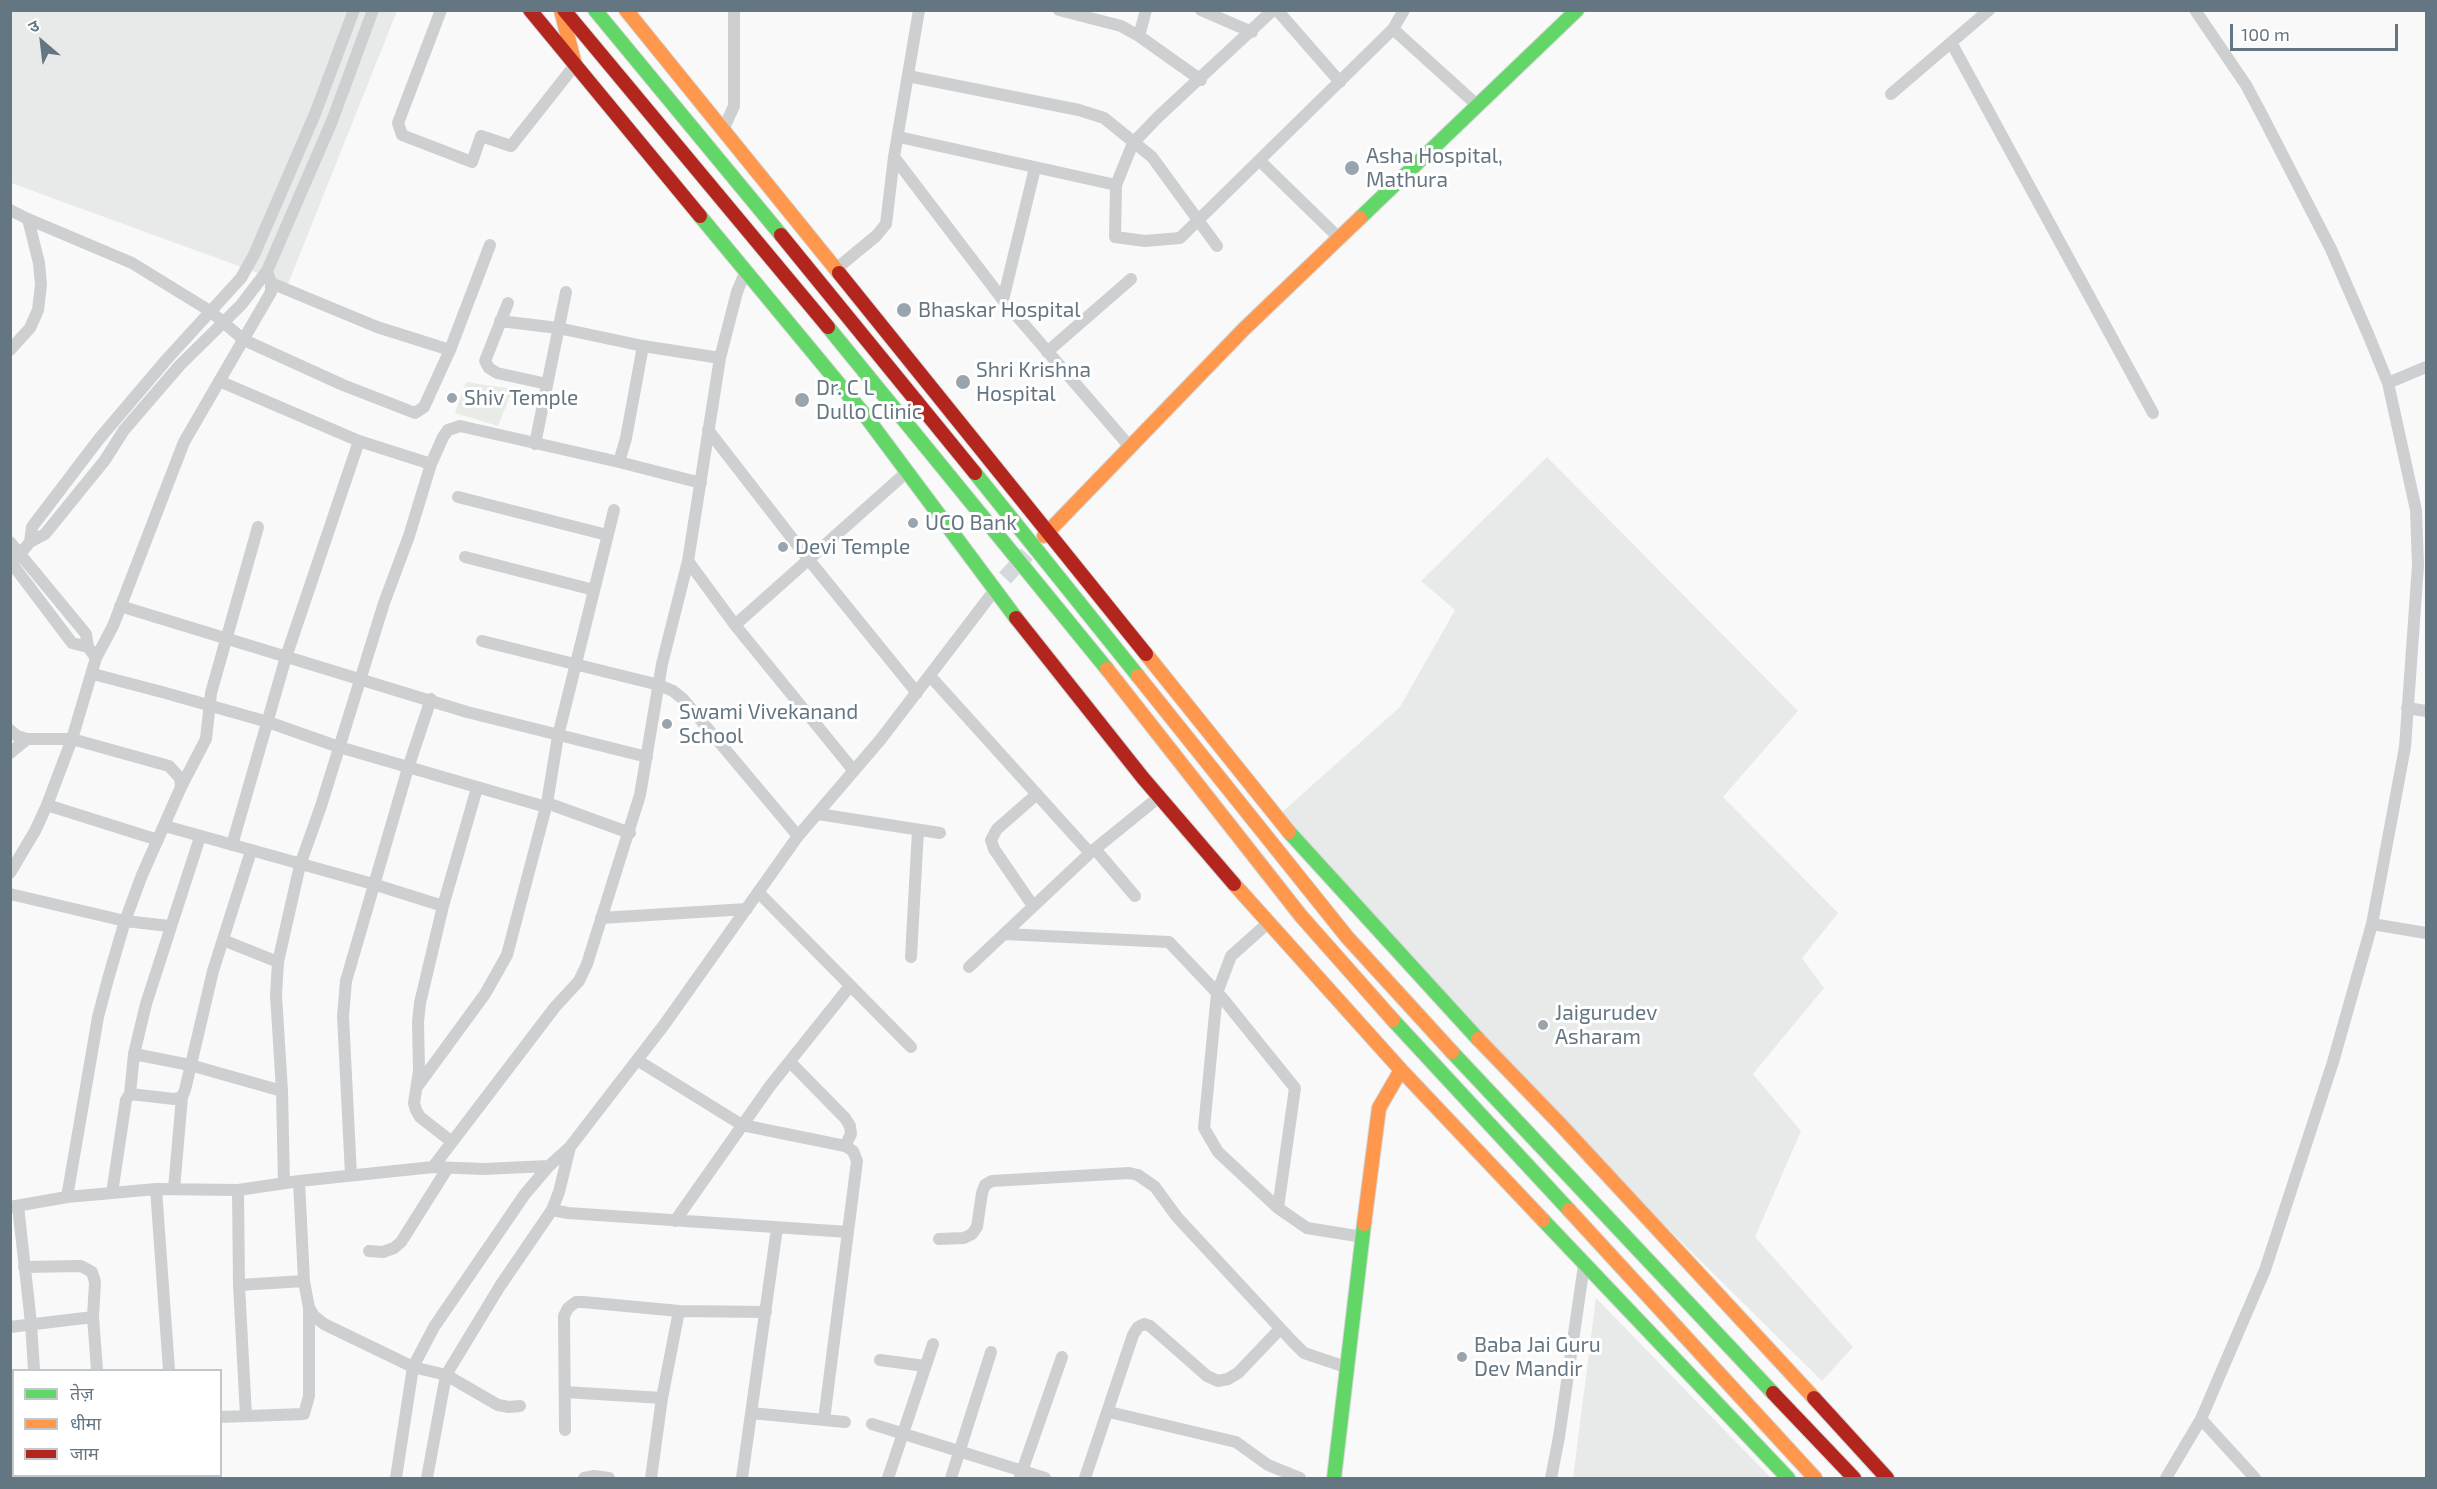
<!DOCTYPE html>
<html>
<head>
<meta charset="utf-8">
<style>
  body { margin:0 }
  #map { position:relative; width:2437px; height:1489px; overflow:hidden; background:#f9f9f9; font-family:"Exo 2","Noto Sans Devanagari",sans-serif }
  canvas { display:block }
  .frame { position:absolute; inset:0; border:12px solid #657683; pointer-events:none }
  .legend { position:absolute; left:12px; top:1369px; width:210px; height:108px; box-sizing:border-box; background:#fff; border:2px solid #c1c8cd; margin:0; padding:8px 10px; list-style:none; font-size:18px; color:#657683 }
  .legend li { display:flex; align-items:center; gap:12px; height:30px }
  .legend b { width:30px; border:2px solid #c1c8cd }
  .north { position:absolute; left:12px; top:12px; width:60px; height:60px; -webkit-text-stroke:4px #fff; paint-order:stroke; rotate:332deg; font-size:16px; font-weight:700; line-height:24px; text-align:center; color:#657683 }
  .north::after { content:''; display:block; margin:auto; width:21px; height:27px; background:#657683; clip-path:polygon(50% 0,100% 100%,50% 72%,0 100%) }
  .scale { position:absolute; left:2230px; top:24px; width:168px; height:27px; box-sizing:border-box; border:3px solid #657683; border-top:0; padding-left:8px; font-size:18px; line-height:21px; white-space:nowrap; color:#657683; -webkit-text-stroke:4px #fff; paint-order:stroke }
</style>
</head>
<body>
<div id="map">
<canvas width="2437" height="1489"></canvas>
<div class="frame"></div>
<ul class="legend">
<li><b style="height:8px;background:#63d668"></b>तेज़</li>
<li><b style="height:8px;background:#ff974d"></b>धीमा</li>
<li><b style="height:8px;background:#b3261e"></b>जाम</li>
</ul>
<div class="north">उ</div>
<div class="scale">100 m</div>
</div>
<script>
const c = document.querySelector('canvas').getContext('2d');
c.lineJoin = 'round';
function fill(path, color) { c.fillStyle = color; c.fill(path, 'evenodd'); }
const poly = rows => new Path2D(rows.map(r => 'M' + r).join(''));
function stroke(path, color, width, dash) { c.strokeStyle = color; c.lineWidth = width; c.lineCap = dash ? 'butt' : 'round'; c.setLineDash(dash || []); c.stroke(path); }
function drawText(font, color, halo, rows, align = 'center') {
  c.font = font + ' "Exo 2",sans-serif'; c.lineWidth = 6; c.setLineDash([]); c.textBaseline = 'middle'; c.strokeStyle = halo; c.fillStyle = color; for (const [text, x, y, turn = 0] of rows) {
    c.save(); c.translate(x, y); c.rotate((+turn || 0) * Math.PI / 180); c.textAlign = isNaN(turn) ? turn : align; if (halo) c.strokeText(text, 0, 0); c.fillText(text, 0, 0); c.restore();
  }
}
const built = poly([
  [10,11,397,11,288,284,11,183],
  [1547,457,1798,711,1723,797,1838,913,1802,958,1824,988,1753,1074,1801,1131,1755,1237,1853,1347,1822,1381,1544,1106,1281,813,1400,707,1455,610,1421,581],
  [1596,1298,1771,1478,1573,1478]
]);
const green = poly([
  [466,382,513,389,498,426,455,413]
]);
const secondaryTunnel = poly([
  [1005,578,1027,554]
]);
const street = poly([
  [441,10,398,123,402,135,472,162,481,136,511,146,575,65],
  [1059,10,1121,26,1139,36,1201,80],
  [1201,10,1252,32],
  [1273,10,1158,117,1133,143,1116,185,1115,237,1145,241,1180,238,1393,29,1404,10],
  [1277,10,1340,82],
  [1393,29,1477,105],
  [1139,36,1146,10],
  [1952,44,2153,413],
  [908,76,1079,110,1104,118,1152,157,1217,246],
  [1891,94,1989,10],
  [723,130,734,106,734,10],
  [899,137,1116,185],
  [894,157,1003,300,1131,448],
  [1260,161,1338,237],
  [10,210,28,219,132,263,210,311,244,340,343,385,415,413,424,407,450,350,490,245],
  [836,269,876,236,886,224,894,157,919,10],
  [271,283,377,327,450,350],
  [1003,300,1035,168],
  [508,303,485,361,489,368,497,373,547,384],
  [500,321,558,328,643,346,720,358],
  [10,350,30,328,38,310,41,285,39,263,28,219],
  [1047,352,1131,279],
  [219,381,359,441,431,464],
  [2388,383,2426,367],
  [708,430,809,560,917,693],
  [535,444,566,292],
  [619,462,626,438,643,346],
  [458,497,607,535],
  [10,542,86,634,88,647,96,658],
  [30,542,32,527,99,439,167,359,241,278,254,255,315,114,354,10],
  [465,557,594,590],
  [10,561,72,643,88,647],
  [688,561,735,625,854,771],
  [10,566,30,542,45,534,105,460,124,430,180,365,241,305,267,271,332,121,373,10],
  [120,606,467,712,647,757],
  [735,625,908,471],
  [482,641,659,685,673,691,683,699,798,836],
  [93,674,162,692,268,722,339,747,546,807],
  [930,676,1090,853],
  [2407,708,2426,711],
  [10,730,17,736,27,739,72,739,169,766,180,778,181,787,142,875,125,921,108,979,98,1017,67,1197],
  [10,753,27,739],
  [181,787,206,739,211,693,258,527],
  [547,803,630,833],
  [47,805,158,840],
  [818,814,940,833],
  [165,826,373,884,443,906],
  [232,845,286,657,359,441],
  [1095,849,1135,896],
  [10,873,35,831,47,805,72,739,96,658,113,626,184,442,271,292,271,283,267,271],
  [758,892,911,1047],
  [10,894,125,921,169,926],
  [1033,906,994,849,991,840,997,829,1037,794],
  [601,918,747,909],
  [1268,923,1231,956,1217,993,1204,1128,1218,1152,1278,1208,1307,1228,1363,1237],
  [2372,924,2426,933],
  [1004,934,1169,942,1224,1000,1295,1088,1278,1208],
  [223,940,278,962],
  [911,957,918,830],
  [969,967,1090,853,1159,797],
  [134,1054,190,1065,282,1091],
  [637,1060,742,1125,845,1146,853,1151,857,1161,824,1420],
  [790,1062,845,1118,850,1126,851,1134,845,1146],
  [417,1087,485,994,507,955,547,803,558,736,614,510],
  [130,1094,134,1054,146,1004,200,837],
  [452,1142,420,1117,416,1110,414,1103,419,1071,418,1022,420,1003,443,906,477,788],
  [433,1167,555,1007,579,981,587,964,640,795,662,664,688,561,720,358,737,292,746,270],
  [351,1175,343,1016,346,981,408,768,431,699],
  [299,1181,304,1281,309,1308,314,1316,324,1324,413,1367,446,1375,498,1405,509,1407,520,1406],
  [284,1183,282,1091,276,995,278,962,300,865,321,806,384,603,409,536,431,464,443,437,448,430,460,426,619,462,701,483],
  [156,1189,169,1370],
  [174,1189,182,1097],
  [238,1190,239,1285],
  [112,1193,126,1100,130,1094,174,1099,182,1097,185,1090,213,971,251,851],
  [18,1206,31,1323,34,1370],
  [10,1207,67,1197,112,1193,156,1189,238,1190,299,1181,433,1167,483,1169,549,1166],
  [552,1210,568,1213,848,1232],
  [675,1221,770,1086,850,986],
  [939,1239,964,1238,972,1234,977,1227,982,1193,985,1185,992,1181,1129,1173,1138,1175,1155,1187,1177,1217,1292,1341,1304,1353,1346,1367],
  [369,1251,383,1252,394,1248,401,1242,447,1169],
  [24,1267,81,1266,92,1272,95,1282,93,1317,97,1370],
  [10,1327,93,1317],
  [880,1360,925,1366],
  [565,1392,662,1398,679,1311,766,1312],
  [1109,1412,1236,1442,1268,1465,1300,1478],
  [751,1413,845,1422],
  [246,1416,239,1285,304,1281],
  [220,1417,304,1414,309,1396,309,1308],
  [2201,1419,2255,1478],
  [872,1424,1045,1478],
  [565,1430,564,1316,568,1308,576,1302,583,1302,679,1311],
  [40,1476,40,1478],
  [104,1476,105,1478],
  [1020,1477,1062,1357],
  [396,1478,413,1367,434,1327,525,1194,549,1166,570,1147,664,1025,798,836,881,739,994,591],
  [427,1478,446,1375,500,1286,552,1210,559,1192,570,1147],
  [584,1478,594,1476,609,1478],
  [651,1478,662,1398],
  [742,1478,777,1228],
  [888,1478,933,1344],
  [951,1478,991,1352],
  [1085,1478,1133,1335,1138,1327,1144,1324,1150,1326,1207,1376,1218,1381,1228,1379,1238,1373,1280,1329],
  [1551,1478,1559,1437,1584,1265],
  [2166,1478,2201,1419,2265,1270,2333,1062,2372,924,2405,747,2418,565,2416,510,2388,383,2368,334,2331,249,2262,115,2246,85,2195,10]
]);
const fast = poly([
  [595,10,781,235],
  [700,216,864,414,1016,618],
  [1360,218,1577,10],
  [828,327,1107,669],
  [975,473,1138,676],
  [1289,832,1478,1039],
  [1393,1020,1569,1210],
  [1452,1052,1773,1393],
  [1543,1220,1788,1478],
  [1334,1478,1364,1224]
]);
const slow = poly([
  [561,10,575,65],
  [626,10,839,273],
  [1044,536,1244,329,1360,218],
  [1146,654,1289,832],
  [1107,669,1301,916,1393,1020],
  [1138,676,1347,937,1452,1052],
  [1234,884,1401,1070,1543,1220],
  [1478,1039,1560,1124,1814,1398],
  [1569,1210,1815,1478],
  [1364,1224,1379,1108,1401,1070]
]);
const jam = poly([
  [530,10,700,216],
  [564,10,828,327],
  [781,235,975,473],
  [839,273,1146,654],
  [1016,618,1143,778,1234,884],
  [1773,1393,1854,1478],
  [1814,1398,1887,1478]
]);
const markers = [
  [1352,168,8,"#99a4ac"],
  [904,310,8,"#99a4ac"],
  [963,382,8,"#99a4ac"],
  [452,398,6,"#99a4ac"],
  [802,400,8,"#99a4ac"],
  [913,523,6,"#99a4ac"],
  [783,547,6,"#99a4ac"],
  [667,724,6,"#99a4ac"],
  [1543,1025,6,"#99a4ac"],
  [1462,1357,6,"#99a4ac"]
];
const poiNames = [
  ["Asha Hospital,",1366,156],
  ["Mathura",1366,180],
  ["Bhaskar Hospital",918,310],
  ["Shri Krishna",976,370],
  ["Hospital",976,394],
  ["Dr. C L",816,388],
  ["Dullo Clinic",816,412],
  ["Shiv Temple",464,398],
  ["UCO Bank",925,523],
  ["Devi Temple",795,547],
  ["Swami Vivekanand",679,712],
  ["School",679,736],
  ["Jaigurudev",1555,1013],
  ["Asharam",1555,1037],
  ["Baba Jai Guru",1474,1345],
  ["Dev Mandir",1474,1369]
];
fill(built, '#e8e9e9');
fill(green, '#e8ebe6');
stroke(secondaryTunnel, '#d4d8dc', 16, [16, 8]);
stroke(fast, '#d5d6d7', 16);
stroke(slow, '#d5d6d7', 16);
stroke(jam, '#d5d6d7', 16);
stroke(street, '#cecfd0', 12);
stroke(fast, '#63d668', 14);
stroke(slow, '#ff974d', 14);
stroke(jam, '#b3261e', 14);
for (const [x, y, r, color] of markers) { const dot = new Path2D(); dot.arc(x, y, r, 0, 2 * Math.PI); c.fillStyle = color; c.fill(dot); stroke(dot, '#fff', 2); }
drawText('21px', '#657683', '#fff', poiNames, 'left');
</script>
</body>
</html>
